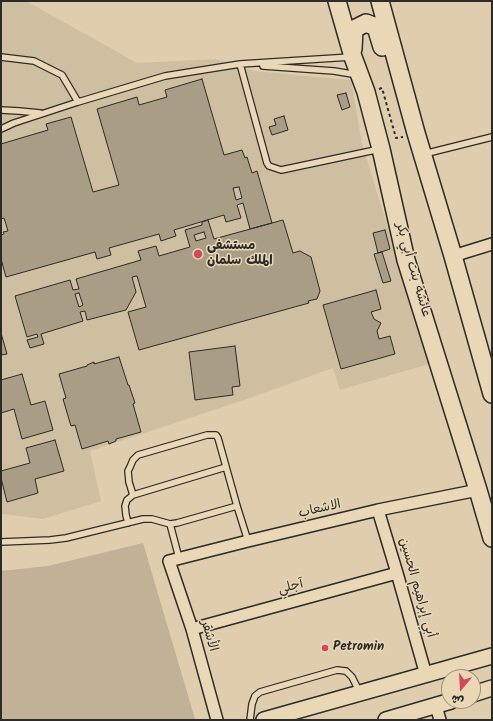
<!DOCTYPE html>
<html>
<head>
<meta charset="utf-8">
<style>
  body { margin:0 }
  #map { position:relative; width:493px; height:721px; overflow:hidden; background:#dfcdad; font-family:Kalam,"Playpen Sans Arabic",sans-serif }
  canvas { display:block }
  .frame { position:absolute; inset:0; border:2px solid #2b2b2b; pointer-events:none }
  .north { position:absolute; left:441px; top:669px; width:40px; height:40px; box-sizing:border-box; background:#ead7b5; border:1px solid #9e927e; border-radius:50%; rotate:198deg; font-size:11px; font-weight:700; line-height:16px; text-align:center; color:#2b2b2b }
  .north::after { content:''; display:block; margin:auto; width:14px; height:18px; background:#d1495b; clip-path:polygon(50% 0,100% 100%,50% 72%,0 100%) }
</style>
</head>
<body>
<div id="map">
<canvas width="493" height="721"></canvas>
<div class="frame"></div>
<div class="north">ش</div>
</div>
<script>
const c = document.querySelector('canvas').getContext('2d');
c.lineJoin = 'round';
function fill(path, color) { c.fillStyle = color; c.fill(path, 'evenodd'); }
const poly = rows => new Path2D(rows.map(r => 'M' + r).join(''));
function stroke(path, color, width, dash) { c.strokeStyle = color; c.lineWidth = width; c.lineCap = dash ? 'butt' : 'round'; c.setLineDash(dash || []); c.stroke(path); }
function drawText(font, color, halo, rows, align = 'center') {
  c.font = font + ' Kalam,"Playpen Sans Arabic",sans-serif'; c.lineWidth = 3; c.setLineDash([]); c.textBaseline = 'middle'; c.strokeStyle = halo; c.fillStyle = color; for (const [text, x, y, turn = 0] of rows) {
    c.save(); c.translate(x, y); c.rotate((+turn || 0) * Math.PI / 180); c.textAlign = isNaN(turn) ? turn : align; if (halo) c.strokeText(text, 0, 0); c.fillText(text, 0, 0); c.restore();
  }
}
const built = poly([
  [1,1,26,1,137,63,216,59,254,71,351,80,362,143,429,364,340,390,333,368,247,399,90,451,101,501,43,519,1,514]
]);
const green = poly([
  [143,543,195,719,191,720,1,720,1,571,48,566]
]);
const building = poly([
  [202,79,224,155,242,150,245,158,247,157,252,173,257,171,272,223,250,229,243,203,237,205,241,218,226,222,224,215,174,230,176,236,161,241,159,234,109,248,111,255,97,259,95,252,6,277,1,259,1,235,4,234,3,232,8,231,4,218,1,219,1,144,48,130,46,124,71,117,93,192,119,185,97,109,137,97,139,105,167,97,165,90,202,79],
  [239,187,242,198,236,200,233,188,239,187],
  [346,93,350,107,342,110,337,95,346,93],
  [284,116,288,130,272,135,269,127,276,125,274,119,284,116],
  [208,220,214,239,283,220,293,253,300,251,311,257,320,291,317,299,308,301,309,303,139,350,128,312,146,307,137,276,132,277,136,292,126,310,87,320,85,311,80,312,83,321,41,334,44,344,30,348,27,340,38,337,37,334,27,337,15,296,70,280,73,290,79,289,76,279,141,260,138,251,156,246,159,256,190,247,185,230,202,225,202,222,208,220],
  [204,232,206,238,196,241,194,235,204,232],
  [79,293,83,305,79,307,75,294,79,293],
  [385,230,390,249,378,253,373,233,385,230],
  [382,252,391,281,383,283,374,254,382,252],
  [376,290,381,309,371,312,374,319,381,323,377,331,379,339,390,336,395,354,341,369,323,305,376,290],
  [1,333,7,354,1,355,1,333],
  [235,346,240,386,232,387,233,395,195,400,189,352,235,346],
  [119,357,128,385,129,385,135,403,133,404,141,432,116,439,116,441,109,444,108,441,82,449,75,425,71,426,63,399,66,398,59,374,87,366,87,365,94,362,94,364,119,357],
  [22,374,31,405,45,401,53,430,22,439,14,409,1,413,1,380,22,374],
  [55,440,64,471,35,479,38,493,7,502,1,478,1,471,30,463,26,448,55,440]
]);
const path = poly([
  [379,89,382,88,396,138,403,137]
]);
const service = poly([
  [1,57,34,61,62,75,78,102],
  [240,64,267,163,269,166,281,170,286,169,380,149],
  [263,66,334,71,358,75],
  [1,110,19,111,40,113],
  [1,129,14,123,78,102,165,76,240,64,351,57],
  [424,154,492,137],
  [133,495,129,482,128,471,130,467,133,460,138,455,207,435,216,435,218,438,237,506,248,541],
  [128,523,126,515,125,506,127,500,133,495,226,467],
  [170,524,179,558],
  [1,542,50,540,66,538,143,519,152,519,170,524,177,523,237,506],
  [250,720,252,704,255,696,260,692,337,670,346,671,352,677,360,693]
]);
const minor = poly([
  [453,256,492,244],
  [378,510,397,573,426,675],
  [192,629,397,573],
  [436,706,440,720],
  [217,720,192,629,169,561,248,541,378,510,478,490]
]);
const secondary = poly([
  [473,694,492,688],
  [264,720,492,656],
  [386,720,451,701]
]);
const primary = poly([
  [337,1,353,57,366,92,381,149,406,260,478,490,492,538],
  [380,1,416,133,453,256,492,394],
  [353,49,354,29,366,23,376,27,382,47]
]);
const markers = [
  [198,254,5,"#d1495b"],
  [325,648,4,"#d1495b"]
];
const poiNames = [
  ["مستشفى",207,247],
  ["الملك سلمان",207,262],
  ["Petromin",333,648]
];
const streetNames = [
  ["عائشة بنت أبي بكر",412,270,74],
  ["الاشعاب",320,510,-13],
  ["آجلي",291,588,-15],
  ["أبي إبراهيم الحسين",416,588,74],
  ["الأشقر",208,636,74]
];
fill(built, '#cfbfa1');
fill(green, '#c1b297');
fill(building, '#aa9d86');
stroke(building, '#2b2b2b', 1);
stroke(service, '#2b2b2b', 8);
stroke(minor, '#2b2b2b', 14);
stroke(secondary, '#2b2b2b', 18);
stroke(primary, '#2b2b2b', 20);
stroke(path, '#2b2b2b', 2, [3, 3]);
stroke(service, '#ead7b5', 5.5);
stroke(minor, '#ead7b5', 11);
stroke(secondary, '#ead7b5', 15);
stroke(primary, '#ead7b5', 17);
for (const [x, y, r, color] of markers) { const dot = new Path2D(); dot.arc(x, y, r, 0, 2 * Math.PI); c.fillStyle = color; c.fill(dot); stroke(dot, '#ead7b5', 1.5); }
drawText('bold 13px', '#2b2b2b', '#ead7b5', poiNames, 'left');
drawText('13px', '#2b2b2b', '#ead7b5', streetNames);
</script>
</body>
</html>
